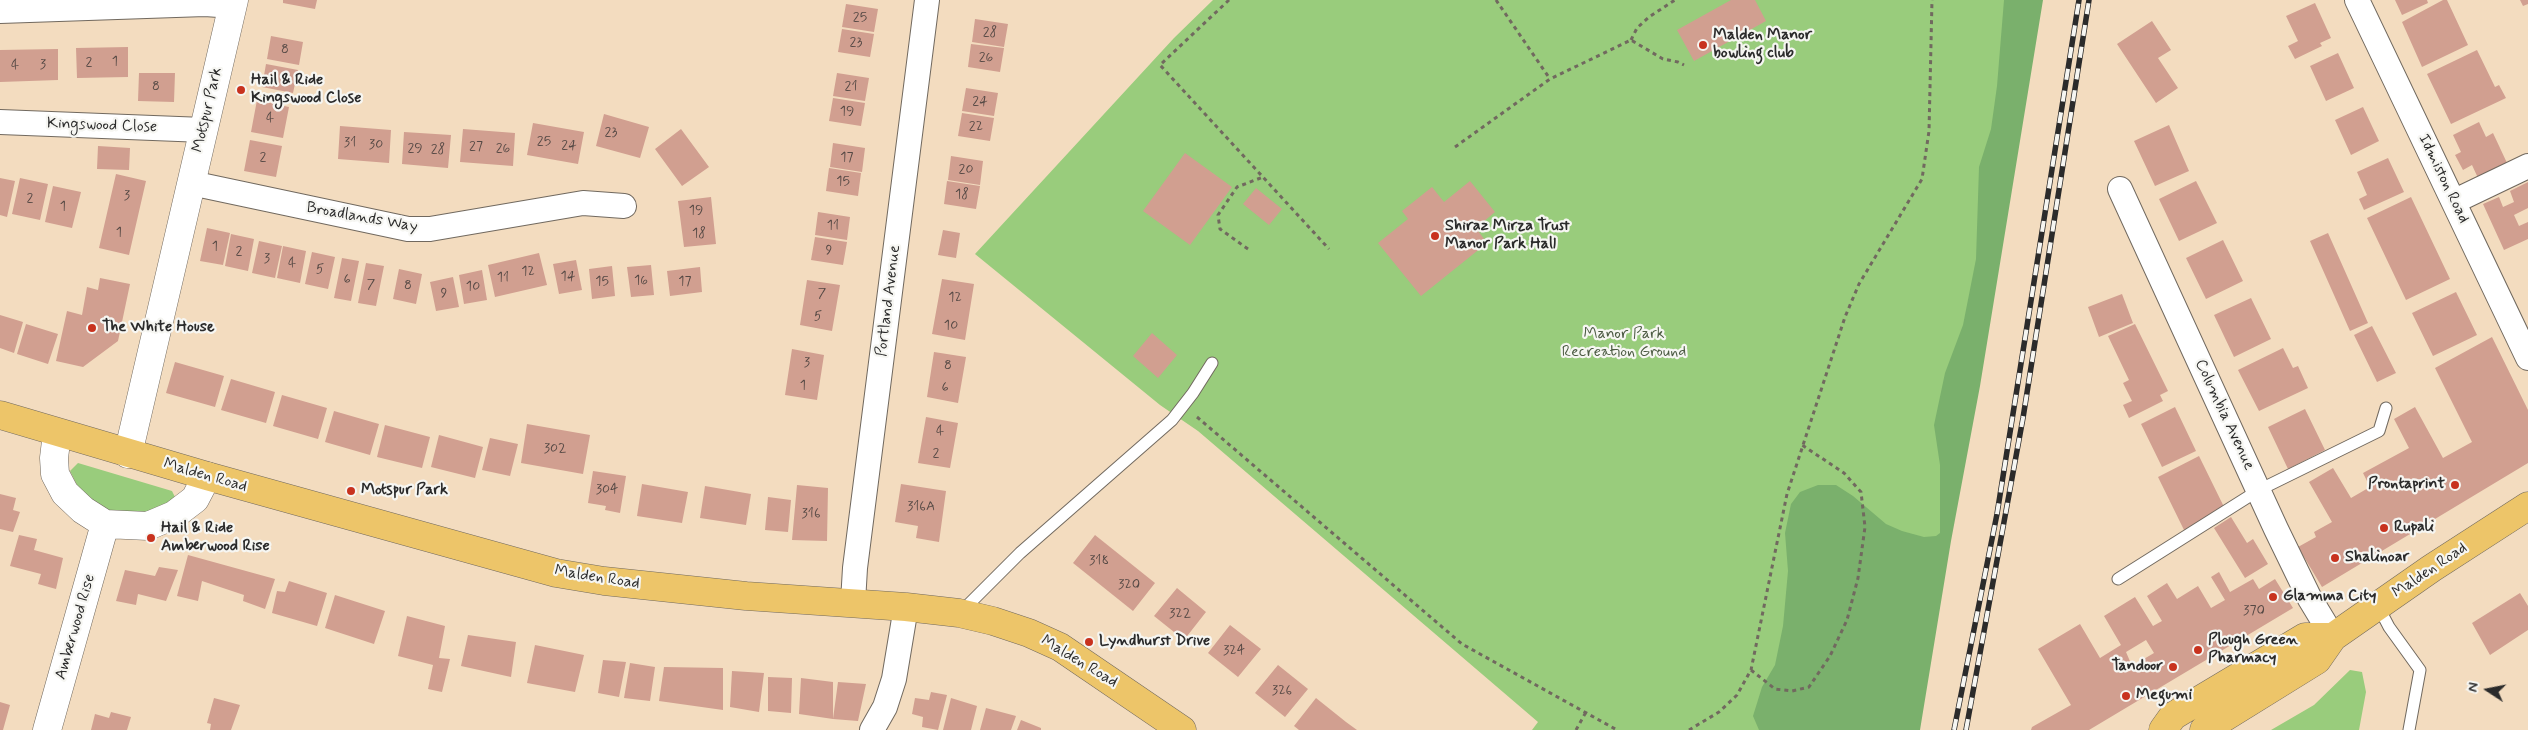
<!DOCTYPE html>
<html>
<head>
<meta charset="utf-8">
<style>
  body { margin:0 }
  #map { position:relative; width:2528px; height:730px; overflow:hidden; background:#f3dcbf; font-family:Mynerve,sans-serif }
  canvas { display:block }
  .north { position:absolute; left:2463px; top:665px; width:50px; height:50px; -webkit-text-stroke:4px #f6f6f2; paint-order:stroke; rotate:281deg; font-size:14px; font-weight:700; line-height:20px; text-align:center; color:#2b2b2b }
  .north::after { content:''; display:block; margin:auto; width:18px; height:22px; background:#2b2b2b; clip-path:polygon(50% 0,100% 100%,50% 72%,0 100%) }
</style>
</head>
<body>
<div id="map">
<canvas width="2528" height="730"></canvas>
<div class="north">N</div>
</div>
<script>
const c = document.querySelector('canvas').getContext('2d');
c.lineJoin = 'round';
function fill(path, color) { c.fillStyle = color; c.fill(path, 'evenodd'); }
const poly = rows => new Path2D(rows.map(r => 'M' + r).join(''));
function stroke(path, color, width, dash) { c.strokeStyle = color; c.lineWidth = width; c.lineCap = dash ? 'butt' : 'round'; c.setLineDash(dash || []); c.stroke(path); }
function drawText(font, color, halo, rows, align = 'center') {
  c.font = font + ' Mynerve,sans-serif'; c.lineWidth = 4.5; c.setLineDash([]); c.textBaseline = 'middle'; c.strokeStyle = halo; c.fillStyle = color; for (const [text, x, y, turn = 0] of rows) {
    c.save(); c.translate(x, y); c.rotate((+turn || 0) * Math.PI / 180); c.textAlign = isNaN(turn) ? turn : align; if (halo) c.strokeText(text, 0, 0); c.fillText(text, 0, 0); c.restore();
  }
}
const green = poly([
  [1213,0,2029,0,1910,730,1532,730,1538,722,1198,431,1160,405,975,254,1174,38],
  [78,463,172,491,175,497,172,506,167,510,118,515,94,503,79,489,70,471],
  [2350,670,2362,672,2366,692,2359,730,2271,730,2314,705]
]);
const forest = poly([
  [2004,0,2043,0,1980,386,1951,541,1920,730,1759,730,1753,716,1762,687,1775,665,1783,626,1788,571,1785,533,1791,504,1800,492,1818,485,1836,485,1853,496,1886,524,1902,531,1924,537,1936,536,1940,533,1940,465,1934,425,1945,373,1963,325,1976,259,1979,167,1991,129,1997,86]
]);
const building = poly([
  [283,0,317,0,315,9,283,3],
  [1731,0,1755,0,1766,21,1694,61,1677,30],
  [2395,0,2427,0,2428,3,2402,15],
  [2443,0,2447,0,2468,45,2422,67,2402,22],
  [2520,0,2528,0,2528,4,2523,6],
  [2315,3,2331,38,2320,43,2322,46,2295,59,2288,46,2298,41,2286,16],
  [846,4,878,9,874,32,842,27],
  [975,19,1008,24,1004,47,972,42],
  [2152,21,2171,50,2158,58,2178,88,2156,103,2117,44],
  [842,29,874,34,870,57,838,52],
  [271,36,303,42,299,65,267,59],
  [971,44,1004,48,1000,72,968,67],
  [128,47,128,77,77,78,76,48],
  [58,49,58,80,0,82,0,50],
  [2477,50,2495,87,2499,85,2506,98,2451,124,2427,74],
  [2338,53,2354,88,2326,101,2310,66],
  [266,64,298,70,293,93,262,87],
  [139,73,175,73,174,102,138,101],
  [837,73,869,78,865,101,833,96],
  [966,88,998,93,994,116,962,111],
  [833,98,865,103,861,126,829,121],
  [257,100,289,107,283,138,251,132],
  [2363,107,2379,141,2351,155,2335,120],
  [962,113,994,118,990,141,958,136],
  [604,114,649,127,640,158,596,146],
  [2479,122,2486,137,2493,133,2507,163,2478,178,2472,165,2463,170,2455,155,2461,152,2453,135],
  [533,123,584,132,578,164,527,155],
  [2169,125,2189,171,2155,186,2134,141],
  [340,126,391,130,389,163,338,159],
  [463,129,515,133,513,166,460,162],
  [681,129,709,167,682,186,655,149],
  [404,132,451,135,448,168,402,164],
  [250,140,282,146,276,177,244,171],
  [833,143,865,148,862,172,830,167],
  [98,146,130,148,129,170,97,169],
  [1185,153,1232,187,1190,245,1143,211],
  [951,156,983,161,980,185,948,180],
  [2388,158,2404,192,2364,210,2359,199,2367,195,2357,172],
  [829,168,861,173,858,196,826,191],
  [116,174,146,181,129,255,99,248],
  [0,178,15,181,7,217,0,215],
  [20,178,48,184,40,220,12,214],
  [947,181,980,186,976,209,944,204],
  [1470,181,1495,212,1476,228,1487,243,1421,296,1378,243,1408,219,1402,211,1432,187,1444,202],
  [2196,181,2217,223,2179,241,2159,199],
  [2528,182,2528,208,2514,215,2519,226,2528,222,2528,239,2504,250,2483,204,2499,197,2503,207,2514,202,2510,191],
  [53,186,81,192,72,228,45,222],
  [1256,188,1282,209,1269,225,1243,204],
  [711,197,716,244,684,247,678,201],
  [2411,197,2450,279,2406,300,2367,218],
  [818,212,850,217,847,240,815,235],
  [207,228,230,233,223,265,200,261],
  [943,230,960,233,956,258,938,255],
  [2328,233,2368,323,2350,331,2310,241],
  [231,234,254,239,248,271,225,266],
  [815,237,847,242,843,265,811,260],
  [2223,240,2243,281,2206,299,2186,258],
  [259,241,282,246,275,278,252,273],
  [283,246,306,251,300,283,277,278],
  [312,252,335,257,328,289,305,284],
  [539,253,547,285,495,297,488,265],
  [342,258,359,261,351,301,334,298],
  [576,260,582,290,559,294,553,264],
  [366,263,384,266,376,306,358,303],
  [651,265,654,295,631,297,627,267],
  [612,266,615,296,592,299,589,269],
  [700,267,702,292,670,296,667,271],
  [399,269,422,274,416,304,393,299],
  [482,270,487,300,464,304,459,275],
  [453,277,459,307,436,311,430,282],
  [100,278,130,284,118,341,83,367,56,361,67,311,82,315,87,287,98,290],
  [942,279,974,284,965,340,932,334],
  [807,280,840,285,832,331,800,325],
  [2456,292,2477,335,2433,356,2412,313],
  [2122,294,2133,323,2099,337,2088,307],
  [2251,298,2271,339,2234,357,2214,315],
  [0,315,23,322,14,353,0,348],
  [26,324,58,334,48,364,17,354],
  [2135,324,2168,391,2160,395,2163,401,2129,418,2123,405,2132,401,2123,383,2129,380,2108,336],
  [2372,326,2396,373,2377,382,2354,335],
  [1152,333,1177,355,1158,378,1133,356],
  [2492,337,2528,410,2528,463,2322,587,2298,547,2316,537,2314,532,2332,522,2309,482,2333,468,2351,498,2370,487,2363,473,2409,448,2394,419,2415,407,2443,458,2472,442,2435,368],
  [2283,348,2293,368,2298,366,2308,388,2259,411,2238,370],
  [792,349,824,355,817,400,785,395],
  [934,352,966,357,958,403,927,397],
  [175,362,224,376,215,407,166,393],
  [231,379,275,392,266,423,221,410],
  [282,395,327,408,318,439,273,426],
  [2175,407,2196,451,2162,467,2141,424],
  [2305,409,2325,450,2288,469,2268,427],
  [334,411,379,424,370,455,325,442],
  [926,417,958,423,950,468,918,463],
  [527,424,590,435,583,474,521,463],
  [385,425,430,437,422,468,377,457],
  [439,435,483,447,475,478,431,467],
  [490,438,518,444,510,476,482,470],
  [2199,456,2225,509,2184,530,2158,477],
  [593,471,626,476,620,513,605,510,606,506,588,503],
  [642,484,688,492,682,523,637,516],
  [901,484,946,491,939,542,916,538,918,526,895,522],
  [797,485,828,488,827,541,792,540],
  [705,486,751,494,746,525,700,518],
  [0,494,16,498,13,510,20,512,13,532,0,529],
  [768,497,791,500,788,532,765,530],
  [2231,517,2247,543,2253,539,2268,564,2245,578,2214,528],
  [19,535,37,539,34,550,63,558,56,589,38,584,41,574,10,566],
  [1095,535,1155,583,1133,611,1073,563],
  [188,555,275,579,265,609,243,601,244,595,202,581,198,601,177,596],
  [159,567,178,570,166,601,138,594,136,605,116,601,125,570,155,576],
  [2219,572,2230,592,2253,579,2259,589,2275,579,2293,608,2089,730,2031,730,2032,727,2071,705,2038,649,2080,624,2100,658,2121,645,2104,616,2135,597,2153,626,2162,621,2147,596,2167,583,2177,599,2198,586,2211,608,2225,600,2211,577],
  [2146,640,2154,653,2132,666,2126,652],
  [289,581,327,593,317,626,272,613,277,591,285,592],
  [1177,588,1206,612,1184,640,1154,616],
  [2520,593,2528,606,2528,630,2490,655,2472,623],
  [335,595,385,611,374,644,325,628],
  [407,616,445,626,439,658,450,659,442,692,428,689,433,665,398,656],
  [1230,625,1261,649,1238,677,1208,653],
  [468,635,516,642,511,677,461,666],
  [535,645,584,655,575,692,527,683],
  [603,660,626,662,619,697,598,693],
  [630,663,655,667,650,701,624,698],
  [1278,665,1308,689,1285,717,1255,693],
  [664,667,723,668,723,710,659,701],
  [732,671,764,673,759,712,730,707],
  [768,677,792,678,791,713,768,711],
  [801,678,833,682,833,719,799,714],
  [838,682,866,684,858,721,833,719],
  [931,692,947,695,938,730,922,727,923,717,912,714,915,698,929,700],
  [214,698,240,705,231,730,210,730,211,724,207,723],
  [951,698,977,706,971,730,943,730],
  [1316,698,1346,722,1357,730,1299,730,1294,726],
  [0,702,10,705,3,730,0,730],
  [986,708,1016,716,1011,730,980,730],
  [111,712,131,717,127,730,91,730,95,714,109,718],
  [1021,720,1041,728,1041,730,1017,730]
]);
const path = poly([
  [1229,0,1160,65,1329,249],
  [1496,0,1550,79],
  [1631,40,1637,28,1649,17,1675,0],
  [1455,147,1550,79,1631,40,1663,59,1678,62,1684,65],
  [1248,249,1220,229,1218,215,1237,187,1263,177],
  [1197,417,1462,644,1617,730],
  [1751,670,1775,689,1792,691,1809,687,1830,656,1847,620,1858,578,1865,527,1861,492,1844,473,1802,445],
  [1576,730,1586,712],
  [1689,730,1719,712,1737,695,1751,670,1787,494,1845,317,1859,284,1922,179,1929,131,1932,0]
]);
const service = poly([
  [2118,579,2259,490,2379,431,2386,408],
  [2378,606,2389,627,2420,670,2409,730],
  [961,612,1020,553,1172,420,1193,393,1212,363]
]);
const minor = poly([
  [2357,0,2528,358],
  [0,11,205,4,233,6],
  [0,122,204,130],
  [191,183,408,229,430,229,583,203,624,206],
  [2120,189,2276,529,2310,599,2333,637],
  [2455,201,2528,166],
  [853,602,855,568,927,0],
  [872,730,885,707,894,679,906,607]
]);
const tertiary = poly([
  [57,433,54,458,55,474,65,493,83,510,105,524,148,526,174,515,195,499,207,476],
  [128,454,234,0],
  [47,730,105,524]
]);
const primary = poly([
  [0,415,207,476,556,573,604,581,746,596,906,607,959,613,993,621,1029,633,1060,647,1182,730],
  [2163,730,2173,716,2305,637,2333,637],
  [2204,730,2317,660,2333,637,2432,568,2528,506]
]);
const rail = poly([
  [1954,730,1997,514,2079,0],
  [1966,730,2023,418,2089,0]
]);
const markers = [
  [1703,45,5,"#c8321e"],
  [241,90,5,"#c8321e"],
  [1435,236,5,"#c8321e"],
  [92,328,5,"#c8321e"],
  [2455,485,5,"#c8321e"],
  [351,491,5,"#c8321e"],
  [2384,528,5,"#c8321e"],
  [151,538,5,"#c8321e"],
  [2335,558,5,"#c8321e"],
  [2273,597,5,"#c8321e"],
  [1089,642,5,"#c8321e"],
  [2198,650,5,"#c8321e"],
  [2173,667,5,"#c8321e"],
  [2126,696,5,"#c8321e"]
];
const numberNames = [
  ["25",860,18],
  ["28",990,33],
  ["23",856,43],
  ["8",285,50],
  ["26",986,58],
  ["1",115,62],
  ["2",89,63],
  ["3",43,65],
  ["4",15,66],
  ["8",156,87],
  ["21",851,87],
  ["24",980,102],
  ["19",847,112],
  ["4",270,119],
  ["22",976,127],
  ["23",611,133],
  ["25",544,142],
  ["31",350,143],
  ["30",376,145],
  ["24",569,146],
  ["27",476,147],
  ["29",415,149],
  ["26",503,149],
  ["28",438,150],
  ["2",263,158],
  ["17",847,158],
  ["20",966,170],
  ["15",843,182],
  ["18",962,195],
  ["3",127,196],
  ["2",30,199],
  ["1",63,207],
  ["19",696,211],
  ["11",833,226],
  ["1",119,233],
  ["18",699,234],
  ["1",215,247],
  ["9",829,251],
  ["2",239,252],
  ["3",267,259],
  ["4",292,264],
  ["5",320,270],
  ["12",528,272],
  ["14",568,277],
  ["11",503,278],
  ["6",347,280],
  ["16",641,281],
  ["15",602,282],
  ["17",685,282],
  ["7",371,285],
  ["8",408,286],
  ["10",473,287],
  ["9",444,294],
  ["7",822,294],
  ["12",955,298],
  ["5",818,317],
  ["10",951,326],
  ["3",807,363],
  ["8",948,366],
  ["1",803,386],
  ["6",945,388],
  ["4",940,432],
  ["302",555,449],
  ["2",936,454],
  ["304",607,490],
  ["316A",921,507],
  ["316",811,514],
  ["318",1099,561],
  ["320",1129,585],
  ["370",2254,611],
  ["322",1180,614],
  ["324",1234,651],
  ["326",1282,691]
];
const poiNames = [
  ["Malden Manor",1713,36],
  ["bowling club",1713,54],
  ["Hail & Ride",251,81],
  ["Kingswood Close",251,99],
  ["Shiraz Mirza Trust",1445,227],
  ["Manor Park Hall",1445,245],
  ["The White House",102,328],
  ["Prontaprint",2445,485,"right"],
  ["Motspur Park",361,491],
  ["Rupali",2394,528],
  ["Hail & Ride",161,529],
  ["Amberwood Rise",161,547],
  ["Shalinoar",2345,558],
  ["Glamma City",2283,597],
  ["Plough Green",2208,641],
  ["Pharmacy",2208,659],
  ["Lyndhurst Drive",1099,642],
  ["Tandoor",2163,667,"right"],
  ["Megumi",2136,696]
];
const streetNames = [
  ["Motspur Park",208,110,-77],
  ["Kingswood Close",102,126,2],
  ["Idmiston Road",2443,179,64],
  ["Broadlands Way",362,218,10],
  ["Portland Avenue",889,301,-83],
  ["Columbia Avenue",2224,415,65],
  ["Malden Road",205,476,16],
  ["Malden Road",2430,571,-34],
  ["Malden Road",597,578,9],
  ["Amberwood Rise",76,627,-74],
  ["Malden Road",1079,662,31]
];
const parkNames = [
  ["Manor Park",1624,335],
  ["Recreation Ground",1624,353]
];
fill(green, '#99cc7c');
fill(forest, '#7ab06c');
fill(building, '#d19f90');
stroke(service, '#71695f', 13);
stroke(minor, '#71695f', 26);
stroke(tertiary, '#71695f', 29);
stroke(primary, '#71695f', 29);
stroke(path, '#71695f', 3, [4, 4]);
stroke(service, '#fff', 11);
stroke(minor, '#fff', 24);
stroke(tertiary, '#fff', 28);
stroke(primary, '#edc569', 28);
stroke(rail, '#2b2b2b', 5.5);
stroke(rail, '#f6f6f2', 4, [11]);
for (const [x, y, r, color] of markers) { const dot = new Path2D(); dot.arc(x, y, r, 0, 2 * Math.PI); c.fillStyle = color; c.fill(dot); stroke(dot, '#f6f6f2', 2); }
drawText('14px', '#544844', null, numberNames);
drawText('bold 16px', '#2b2b2b', '#f6f6f2', poiNames, 'left');
drawText('16px', '#2b2b2b', '#f6f6f2', streetNames);
drawText('16px', '#4c5b43', '#f6f6f2', parkNames);
</script>
</body>
</html>
